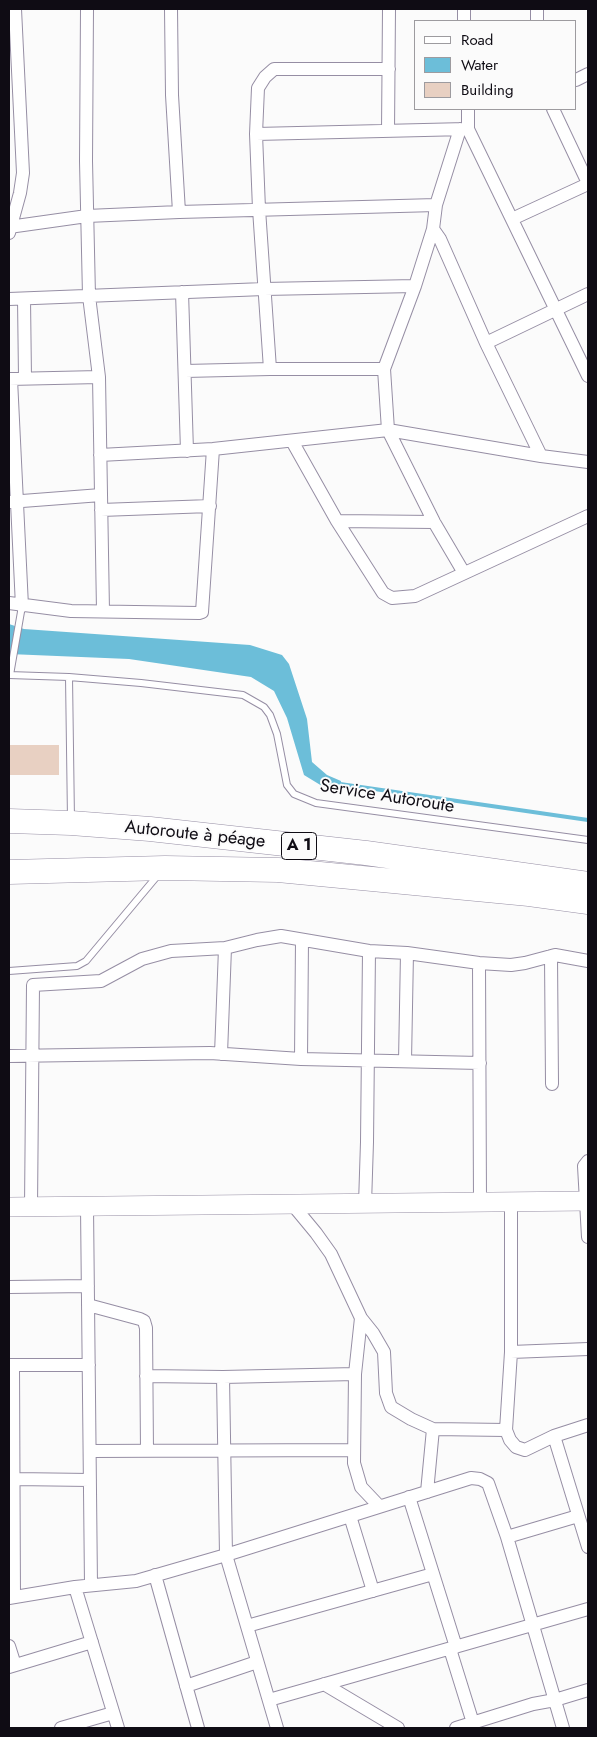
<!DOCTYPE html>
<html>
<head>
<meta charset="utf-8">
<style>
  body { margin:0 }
  #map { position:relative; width:597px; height:1737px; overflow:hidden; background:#fbfbfb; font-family:Jost,sans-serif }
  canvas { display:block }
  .frame { position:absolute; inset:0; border:10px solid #0f0c14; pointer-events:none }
  .legend { position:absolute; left:414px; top:20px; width:162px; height:90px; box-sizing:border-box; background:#fbfbfb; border:1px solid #9d9b9f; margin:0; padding:6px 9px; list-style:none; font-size:15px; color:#0f0c14 }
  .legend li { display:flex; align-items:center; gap:10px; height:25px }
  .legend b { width:25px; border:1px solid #9d9b9f }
</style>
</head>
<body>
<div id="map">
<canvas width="597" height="1737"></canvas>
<div class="frame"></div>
<ul class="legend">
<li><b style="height:6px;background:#fff"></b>Road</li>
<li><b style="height:14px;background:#6cbed9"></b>Water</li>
<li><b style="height:14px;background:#e8d0c2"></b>Building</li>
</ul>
</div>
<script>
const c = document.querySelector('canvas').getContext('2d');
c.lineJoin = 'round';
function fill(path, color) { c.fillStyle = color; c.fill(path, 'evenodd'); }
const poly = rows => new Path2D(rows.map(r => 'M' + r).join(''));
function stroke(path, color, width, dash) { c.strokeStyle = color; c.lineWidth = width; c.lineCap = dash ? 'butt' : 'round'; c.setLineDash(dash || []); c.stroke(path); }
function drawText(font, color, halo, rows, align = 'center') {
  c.font = font + ' Jost,sans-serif'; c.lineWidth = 4; c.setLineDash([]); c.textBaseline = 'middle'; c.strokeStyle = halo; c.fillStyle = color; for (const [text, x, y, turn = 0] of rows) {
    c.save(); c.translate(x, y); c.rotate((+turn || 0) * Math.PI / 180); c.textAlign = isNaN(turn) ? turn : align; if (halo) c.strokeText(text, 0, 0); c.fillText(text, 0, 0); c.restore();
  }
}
const water = poly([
  [9,624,24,629,250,645,282,655,289,664,307,719,312,762,327,775,341,781,340,789,322,786,304,775,287,718,274,691,251,677,129,659,9,654]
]);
const stream = poly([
  [340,784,588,820]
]);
const building = poly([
  [9,745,59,745,59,775,9,775]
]);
const lane = poly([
  [9,675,69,677,141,683,243,695,264,707,270,715,277,734,287,785,294,794,316,803,588,840],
  [10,675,22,606],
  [69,677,71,820],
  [9,971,77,966,86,961,158,875]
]);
const street = poly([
  [87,9,86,161,89,296,99,377,103,611],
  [171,9,172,95,179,212],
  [464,9,464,21],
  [537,9,537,21],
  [576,80,588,74],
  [468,109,468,129,588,376],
  [553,109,588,183],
  [460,129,436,205,433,229,440,239,486,343,541,456],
  [388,131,389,9],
  [256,134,466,129],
  [512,219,588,184],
  [9,227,87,216,179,212,436,205],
  [433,229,415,286,384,369,388,430,434,522,464,573],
  [9,233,20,193,23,173,15,9],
  [182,292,187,451],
  [9,299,264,289,415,286],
  [24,299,25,378],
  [486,343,588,294],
  [270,369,259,209,256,134,258,88,265,77,274,69,389,69],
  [185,371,270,369,384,369],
  [9,379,99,377],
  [11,379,22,606],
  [292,441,337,521,383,593,392,598,415,596,588,516],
  [100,455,213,449,388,430,541,456,588,462],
  [9,502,101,495],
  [101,510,210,506],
  [337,521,434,522],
  [9,603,71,611,199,613,202,612,213,449],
  [551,956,552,1084],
  [479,963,480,1202],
  [221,1054,225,948],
  [9,1056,210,1053,301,1059,480,1063],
  [301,1059,302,940],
  [405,1061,407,953],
  [588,1161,584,1166,588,1237],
  [511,1202,511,1352,506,1430,510,1440,516,1447,525,1450,554,1436,588,1425],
  [292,1204,316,1233,331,1254,361,1318,373,1333,384,1352,386,1393,391,1407,411,1419,433,1429,506,1430],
  [365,1204,367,1142,369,951],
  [31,1207,33,985,101,981,142,959,171,951,225,948,257,940,281,936,369,951,407,953,479,963,511,965,525,963,555,955,588,961],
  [87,1207,91,1585],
  [9,1287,88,1286],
  [88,1305,140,1319,144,1321,146,1328,147,1451],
  [361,1318,355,1374,354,1463,361,1487,379,1506],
  [511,1352,588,1349],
  [9,1365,89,1365],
  [13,1365,14,1596],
  [146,1376,223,1377,355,1374],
  [223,1377,226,1555,277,1728],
  [554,1436,588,1547],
  [90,1451,353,1450],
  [14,1479,90,1480],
  [427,1492,433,1429],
  [409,1497,456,1647],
  [350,1516,373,1591],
  [507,1537,578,1516],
  [155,1575,198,1728],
  [75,1587,118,1728],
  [9,1598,75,1587,136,1581,226,1555,471,1478,480,1479,488,1483,507,1537,563,1728],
  [247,1626,433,1574],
  [9,1646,15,1665],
  [450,1649,473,1723],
  [9,1667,92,1642],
  [324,1684,398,1728],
  [186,1686,257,1662],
  [269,1700,588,1609],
  [61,1728,113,1713],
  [456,1728,533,1704,555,1700,588,1690]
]);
const secondary = poly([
  [9,1207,588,1201]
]);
const highway = poly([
  [9,821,71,823,150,829,366,853,588,884],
  [9,872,165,868,278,870,529,894,588,902]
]);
const shields = [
  [299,846,35]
];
const shieldNames = [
  ["A 1",299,846]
];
const streetNames = [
  ["Service Autoroute",387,797,9],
  ["Autoroute à péage",195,835,6]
];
fill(water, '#6cbed9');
stroke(stream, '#6cbed9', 4);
fill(building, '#e8d0c2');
stroke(lane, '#968ea4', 8);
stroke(street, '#968ea4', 14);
stroke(secondary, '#968ea4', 20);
stroke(highway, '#968ea4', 25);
stroke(lane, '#fff', 6);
stroke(street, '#fff', 12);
stroke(secondary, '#fff', 19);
stroke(highway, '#fff', 24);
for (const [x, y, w] of shields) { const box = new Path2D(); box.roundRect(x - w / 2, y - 13.5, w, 27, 4); c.fillStyle = '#fbfbfb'; c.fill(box); stroke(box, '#0f0c14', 1); }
drawText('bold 16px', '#0f0c14', null, shieldNames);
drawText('18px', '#0f0c14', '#fbfbfb', streetNames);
</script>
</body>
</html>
